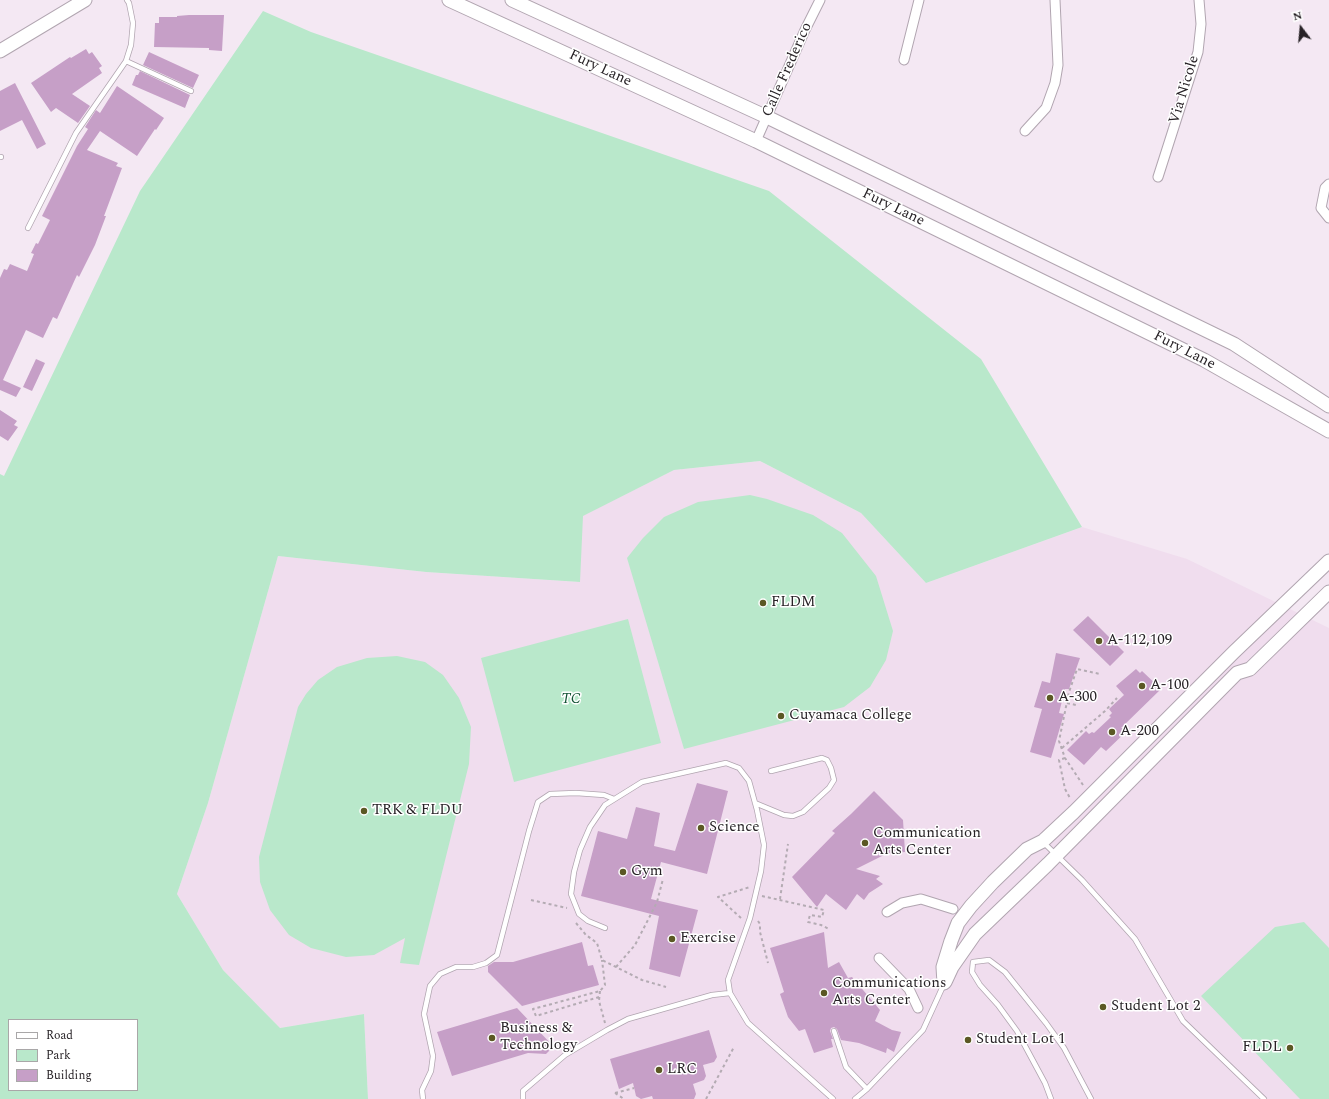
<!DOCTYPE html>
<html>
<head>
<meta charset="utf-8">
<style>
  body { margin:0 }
  #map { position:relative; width:1329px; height:1099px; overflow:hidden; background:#f4e8f3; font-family:Spectral,serif }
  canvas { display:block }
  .legend { position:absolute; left:8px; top:1019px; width:130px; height:72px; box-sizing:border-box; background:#fff; border:1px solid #a9a7a8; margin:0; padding:5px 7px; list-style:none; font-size:12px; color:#272226 }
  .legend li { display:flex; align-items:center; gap:8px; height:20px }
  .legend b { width:20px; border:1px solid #a9a7a8 }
  .north { position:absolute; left:1281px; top:8px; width:40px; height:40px; -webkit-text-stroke:3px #fff; paint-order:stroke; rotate:344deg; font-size:11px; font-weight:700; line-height:16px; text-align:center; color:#272226 }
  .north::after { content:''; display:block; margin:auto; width:14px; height:18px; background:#272226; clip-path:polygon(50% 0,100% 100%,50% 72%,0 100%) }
</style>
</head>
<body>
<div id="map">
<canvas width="1329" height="1099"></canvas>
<ul class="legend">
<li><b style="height:5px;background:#fff"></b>Road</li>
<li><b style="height:11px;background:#b9e8cb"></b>Park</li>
<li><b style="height:11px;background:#c69fc7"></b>Building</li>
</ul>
<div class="north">N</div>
</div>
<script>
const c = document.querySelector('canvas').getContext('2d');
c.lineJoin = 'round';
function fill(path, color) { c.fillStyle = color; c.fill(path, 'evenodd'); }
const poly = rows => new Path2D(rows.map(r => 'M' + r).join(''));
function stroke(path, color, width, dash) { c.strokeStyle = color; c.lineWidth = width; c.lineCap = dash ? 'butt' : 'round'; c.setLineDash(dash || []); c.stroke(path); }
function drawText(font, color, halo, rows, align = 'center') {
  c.font = font + ' Spectral,serif'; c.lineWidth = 3; c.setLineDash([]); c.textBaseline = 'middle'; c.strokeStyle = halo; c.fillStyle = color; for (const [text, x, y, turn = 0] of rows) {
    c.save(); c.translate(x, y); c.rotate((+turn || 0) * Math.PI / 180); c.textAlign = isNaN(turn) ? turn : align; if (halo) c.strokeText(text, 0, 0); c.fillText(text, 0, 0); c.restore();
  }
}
const built = poly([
  [760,461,861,513,926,583,1082,527,1187,559,1329,628,1329,1099,368,1099,364,1014,280,1028,223,970,177,894,208,803,278,556,426,572,579,582,582,516,674,470]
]);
const green = poly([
  [263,11,311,32,769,191,981,359,1082,527,926,583,861,513,760,461,674,470,583,516,580,582,426,572,278,556,208,803,177,894,223,970,280,1028,364,1014,368,1099,0,1099,0,474,4,476,140,191],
  [9,1020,137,1020,137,1090,9,1090],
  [750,495,767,499,813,515,842,533,876,576,893,631,886,660,870,687,844,707,684,749,627,558,643,538,664,517,698,502],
  [628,619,661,743,514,782,481,658],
  [397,656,425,662,443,675,459,698,471,727,469,764,419,965,400,963,405,938,374,955,346,957,311,948,289,935,270,910,260,882,259,857,298,707,306,694,318,680,337,667,367,658],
  [1304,922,1329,948,1329,1099,1300,1099,1201,996,1275,927]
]);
const building = poly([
  [189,15,224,15,222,51,209,50,209,48,154,47,155,23,159,23,159,17,177,17,177,16],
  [86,49,89,54,92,52,102,66,99,68,102,73,72,94,90,106,78,123,56,108,51,112,31,83,70,57,71,58],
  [149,52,199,75,193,88,143,65],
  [140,71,190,95,185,108,132,85,136,75,138,75],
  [15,83,46,144,37,149,22,120,0,131,0,91],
  [117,86,164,118,156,130,155,129,137,156,100,131,87,150,118,163,116,166,122,168,104,216,106,216,95,245,79,277,77,275,57,319,53,317,43,338,26,330,3,380,21,388,16,397,0,390,0,278,4,269,7,270,10,264,27,271,34,254,31,253,36,243,38,244,50,220,42,216,77,146,88,129,85,127,96,110,100,113],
  [36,359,45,363,32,391,23,387],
  [0,410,17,421,14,425,18,427,8,441,0,436],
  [1088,616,1124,652,1110,666,1073,630],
  [1056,653,1080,658,1069,689,1065,689,1059,713,1064,714,1051,758,1030,752,1042,709,1034,707,1042,681,1050,683],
  [1136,669,1140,673,1142,671,1161,689,1121,728,1129,729,1106,751,1101,747,1084,765,1067,750,1086,731,1089,734,1092,732,1094,733,1111,717,1109,716,1112,713,1109,709,1124,695,1116,686],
  [697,783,728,791,707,874,661,862,651,899,698,910,680,977,649,969,659,916,581,896,598,831,627,839,636,807,660,813,654,846,675,851],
  [874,791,903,820,905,852,886,854,856,869,880,876,876,879,883,884,869,893,864,900,857,894,846,910,826,894,817,907,792,877,835,833,832,831,851,814],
  [824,932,828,968,839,962,848,978,852,977,880,1010,875,1021,892,1030,901,1032,894,1052,887,1048,886,1053,859,1043,841,1040,837,1029,834,1027,831,1028,830,1031,833,1039,831,1039,833,1047,814,1053,805,1029,799,1031,788,1017,780,994,784,992,770,948],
  [582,942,588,966,593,965,599,985,522,1006,488,972,488,966,494,962,513,962],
  [517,1008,552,1045,550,1050,546,1054,528,1053,452,1076,437,1032],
  [709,1030,717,1057,714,1062,703,1065,706,1076,704,1080,693,1084,696,1094,694,1099,653,1099,652,1096,641,1099,636,1096,633,1083,619,1089,610,1059]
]);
const path = poly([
  [1067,703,1076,705],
  [1062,748,1105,711,1117,698],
  [1065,758,1059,760,1065,789,1070,798],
  [1083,785,1065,758,1059,741,1069,692,1077,669,1100,674],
  [762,896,824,910,822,917,810,915,808,922,821,925,829,929],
  [780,899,788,844],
  [531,900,567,908],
  [741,918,718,897,750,887],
  [758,921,760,924,760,932,768,963],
  [576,923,586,935,597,943,602,960,642,980,666,987],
  [616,967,635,945,650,916,657,902,663,879],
  [600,991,599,1001,605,1023],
  [599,997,536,1016,533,1009,600,991,605,985,602,960],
  [615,1093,634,1088],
  [615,1093,624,1099],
  [706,1099,734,1047]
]);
const lane = poly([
  [126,61,131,45,133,23,129,3,127,0],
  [0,157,1,157],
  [28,228,76,133,126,61,191,91],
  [755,803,784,815,793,816,803,812,829,788,834,780,831,768,827,760,822,758,771,771],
  [1044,843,1082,880,1135,939,1183,1021,1264,1099],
  [605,928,588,921,579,914,571,894,574,872,580,850,590,827,605,805,642,782,726,763,739,768,749,781,757,810,764,845,761,871,750,918,728,980,730,993,748,1023,833,1099],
  [834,1031,846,1067,867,1089],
  [423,1099,422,1090,431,1071,433,1056,424,1014,430,986,440,974,456,967,473,967,486,963,497,955,529,831,538,802,550,794,576,793,604,795,614,799],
  [523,1099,523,1091,565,1055,607,1030,628,1019,712,995,730,993],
  [855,1099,867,1089,923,1030,944,984],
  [1051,1099,1045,1083,1017,1031,998,1005,980,985,972,972,973,962,989,960,1005,972,1046,1023,1064,1048,1091,1099]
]);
const street = poly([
  [904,60,919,0],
  [1025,131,1046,108,1055,83,1058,65,1055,0],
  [756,141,805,30,820,0],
  [1158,177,1198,52,1201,24,1199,0],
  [1329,184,1325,188,1321,208,1329,218],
  [887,912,902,903,921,899,953,909],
  [879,958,909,989,918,1008]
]);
const secondary = poly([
  [449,0,756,141,1204,360,1329,431],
  [512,0,767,117,1234,344,1329,406],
  [0,51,85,0],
  [945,982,952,967,975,934,1048,864,1237,673,1250,669,1329,592],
  [944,983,943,967,951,941,958,923,971,906,993,882,1027,849,1043,841,1074,812,1234,652,1329,561]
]);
const markers = [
  [763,603,4,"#5b5824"],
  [1099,641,4,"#5b5824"],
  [1142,686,4,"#5b5824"],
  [1050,698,4,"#5b5824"],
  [781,716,4,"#5b5824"],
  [1112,732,4,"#5b5824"],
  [364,811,4,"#5b5824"],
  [701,828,4,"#5b5824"],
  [865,843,4,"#5b5824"],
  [623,872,4,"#5b5824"],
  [672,939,4,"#5b5824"],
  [824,993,4,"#5b5824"],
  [1103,1007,4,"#5b5824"],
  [492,1038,4,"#5b5824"],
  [968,1040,4,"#5b5824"],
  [1290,1048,4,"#5b5824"],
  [659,1070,4,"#5b5824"]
];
const streetNames = [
  ["Fury Lane",600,69,25],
  ["Calle Frederico",788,70,-66],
  ["Via Nicole",1185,90,-73],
  ["Fury Lane",893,208,26],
  ["Fury Lane",1184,351,27]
];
const poiNames = [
  ["FLDM",771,603],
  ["A-112,109",1107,641],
  ["A-100",1150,686],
  ["A-300",1058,698],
  ["Cuyamaca College",789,716],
  ["A-200",1120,732],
  ["TRK & FLDU",372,811],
  ["Science",709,828],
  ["Communication",873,834],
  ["Arts Center",873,851],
  ["Gym",631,872],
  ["Exercise",680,939],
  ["Communications",832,984],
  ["Arts Center",832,1001],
  ["Student Lot 2",1111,1007],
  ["Business &",500,1029],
  ["Technology",500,1046],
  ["Student Lot 1",976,1040],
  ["FLDL",1282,1048,"right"],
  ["LRC",667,1070]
];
const parkNames = [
  ["TC",571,700]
];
fill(built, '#f0ddee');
fill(green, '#b9e8cb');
fill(building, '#c69fc7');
stroke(lane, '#b1a5b0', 6);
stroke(street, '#b1a5b0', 11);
stroke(secondary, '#b1a5b0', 15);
stroke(path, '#b4abb3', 2, [3, 3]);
stroke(lane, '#fff', 4.5);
stroke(street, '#fff', 9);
stroke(secondary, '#fff', 13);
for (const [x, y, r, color] of markers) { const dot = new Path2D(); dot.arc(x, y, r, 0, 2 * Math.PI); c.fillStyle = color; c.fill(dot); stroke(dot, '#fff', 1.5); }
drawText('15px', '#272226', '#fff', streetNames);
drawText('15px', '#272226', '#fff', poiNames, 'left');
drawText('italic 15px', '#135335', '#fff', parkNames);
</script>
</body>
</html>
